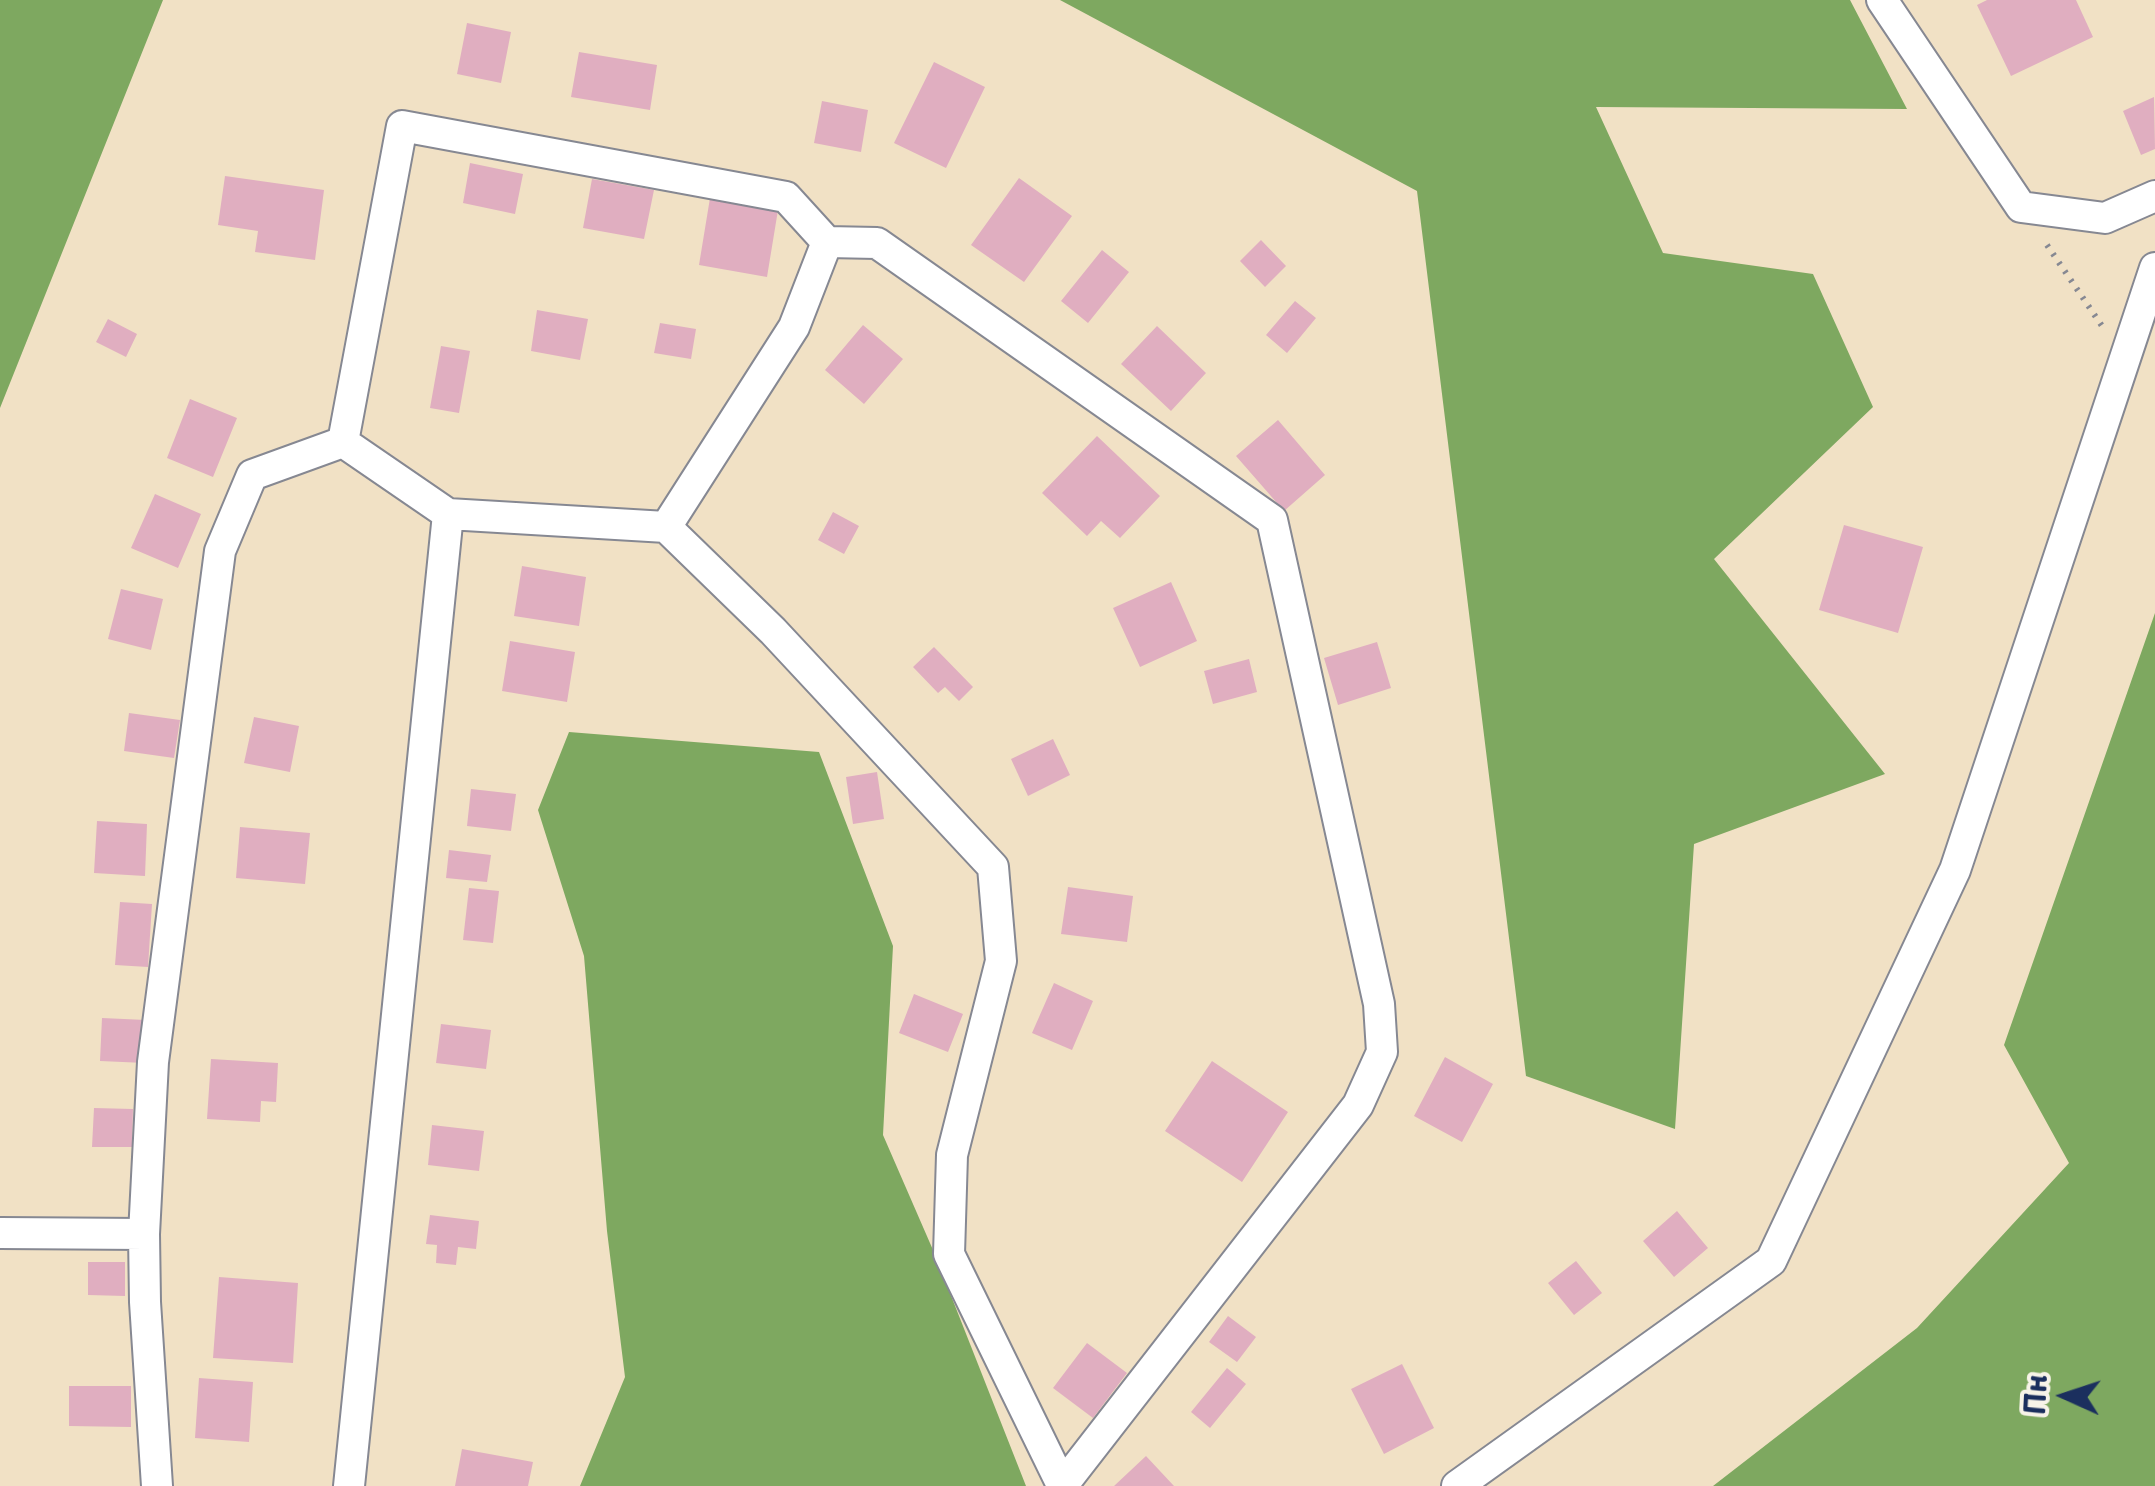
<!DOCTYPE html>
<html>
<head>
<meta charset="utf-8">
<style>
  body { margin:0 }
  #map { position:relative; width:2155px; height:1486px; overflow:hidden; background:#f1e1c5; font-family:"Playpen Sans",sans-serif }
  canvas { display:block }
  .north { position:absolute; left:2015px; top:1346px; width:100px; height:100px; -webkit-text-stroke:8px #f7f3e8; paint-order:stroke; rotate:273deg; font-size:28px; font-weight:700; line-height:40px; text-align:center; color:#1b2f5e }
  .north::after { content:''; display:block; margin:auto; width:35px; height:45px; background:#1b2f5e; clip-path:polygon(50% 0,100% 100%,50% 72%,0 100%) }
</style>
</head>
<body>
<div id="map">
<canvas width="2155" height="1486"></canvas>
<div class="north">Пн</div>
</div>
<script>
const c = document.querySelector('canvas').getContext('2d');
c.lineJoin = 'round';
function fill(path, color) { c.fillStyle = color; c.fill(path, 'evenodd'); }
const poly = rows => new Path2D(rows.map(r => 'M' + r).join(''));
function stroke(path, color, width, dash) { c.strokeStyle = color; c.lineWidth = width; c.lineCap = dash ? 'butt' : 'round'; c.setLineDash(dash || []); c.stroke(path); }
const forest = poly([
  [0,0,163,0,0,408],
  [1060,0,1850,0,1907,109,1596,107,1663,253,1813,274,1873,407,1714,559,1885,774,1694,844,1675,1129,1526,1076,1417,191],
  [2155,613,2155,1486,1713,1486,1917,1328,2069,1163,2004,1045],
  [569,732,819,752,893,946,883,1135,933,1250,1026,1486,580,1486,625,1377,607,1231,584,956,538,810]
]);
const building = poly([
  [1987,0,2076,0,2093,37,2011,76,1977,5],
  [467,23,511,32,501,83,457,74],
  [579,52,657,65,650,110,571,97],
  [934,62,985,87,946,168,894,143],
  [2154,97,2155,149,2141,155,2123,111],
  [822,101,868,110,861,152,814,143],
  [470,163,523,174,515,214,463,203],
  [225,176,324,190,315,260,255,252,258,231,218,225],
  [1019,178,1072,216,1024,282,971,245],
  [592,179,654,190,644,239,583,228],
  [710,198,778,210,767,277,699,265],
  [1261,240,1286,266,1265,287,1240,261],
  [1102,250,1129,272,1088,323,1061,301],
  [1295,301,1316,318,1287,353,1266,335],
  [537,310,588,319,580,360,531,351],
  [108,319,137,334,126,357,96,342],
  [660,323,696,329,691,359,654,353],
  [863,325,903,359,864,404,825,370],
  [1157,326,1206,373,1171,411,1121,364],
  [441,346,470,351,459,413,430,408],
  [190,399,237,418,213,477,167,458],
  [1278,420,1325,475,1284,511,1236,456],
  [1097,436,1160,496,1120,538,1101,521,1087,536,1042,493],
  [155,494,201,514,178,568,131,548],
  [833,512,859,526,844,554,818,540],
  [1844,525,1923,547,1898,633,1819,610],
  [522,566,586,577,579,626,514,616],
  [1171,582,1197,641,1140,667,1113,608],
  [121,589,163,599,151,650,108,639],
  [510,641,575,652,567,702,502,691],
  [1377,642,1391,688,1338,705,1324,658],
  [934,647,973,687,959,701,945,687,938,693,913,667],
  [1249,659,1257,692,1213,704,1204,671],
  [129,713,180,720,174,758,124,751],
  [254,717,299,726,290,772,244,763],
  [1053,739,1070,775,1028,796,1011,759],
  [877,772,884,819,853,824,846,777],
  [471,789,516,794,511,831,467,826],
  [97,821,147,824,145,876,94,873],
  [240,827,310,833,305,884,236,878],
  [449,850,491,855,487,882,446,878],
  [1068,887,1133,896,1127,942,1061,934],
  [469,888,499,891,493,943,463,940],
  [120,902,152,904,148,967,115,965],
  [1054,983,1093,1001,1072,1050,1032,1033],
  [914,994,963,1014,948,1052,899,1033],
  [102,1018,146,1020,145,1063,100,1061],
  [441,1024,491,1030,486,1069,436,1063],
  [1445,1057,1493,1084,1462,1142,1414,1116],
  [211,1059,278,1063,276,1102,261,1101,260,1122,207,1119],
  [1212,1061,1288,1112,1242,1182,1165,1131],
  [94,1108,133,1109,132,1147,92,1147],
  [432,1125,484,1131,479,1171,428,1165],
  [1677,1211,1708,1248,1674,1277,1643,1241],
  [430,1215,479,1221,476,1249,458,1247,456,1265,436,1263,437,1245,426,1244],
  [1576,1261,1602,1293,1574,1315,1548,1283],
  [88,1262,125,1262,125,1296,88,1295],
  [219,1277,298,1283,293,1363,213,1358],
  [1228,1316,1256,1337,1237,1362,1209,1342],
  [1087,1343,1127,1373,1093,1418,1053,1388],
  [1402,1364,1434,1428,1384,1454,1351,1389],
  [1227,1368,1246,1384,1210,1428,1191,1412],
  [199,1378,253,1382,249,1442,195,1438],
  [69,1386,131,1386,131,1427,69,1426],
  [462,1449,533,1462,528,1486,455,1486],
  [1146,1456,1174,1486,1114,1486]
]);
const path = poly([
  [2047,245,2102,326]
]);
const street = poly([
  [1882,0,2021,207,2105,218,2155,196],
  [343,442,402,126,786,197,827,242],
  [666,527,773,631,993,867,1001,961,952,1155,949,1254,1062,1485],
  [0,1233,144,1234,145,1302,157,1486],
  [144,1234,153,1062,220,551,252,475,343,442,448,514],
  [349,1486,448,514,666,527,794,327,827,242,877,243,1272,520,1379,1004,1382,1052,1358,1105,1062,1486],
  [1457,1486,1771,1261,1955,870,2155,268]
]);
fill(forest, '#7ea860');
fill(building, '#e0aec0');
stroke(street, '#868892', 34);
stroke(path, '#868892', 6, [2.5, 8]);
stroke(street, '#fff', 30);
</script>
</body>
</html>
